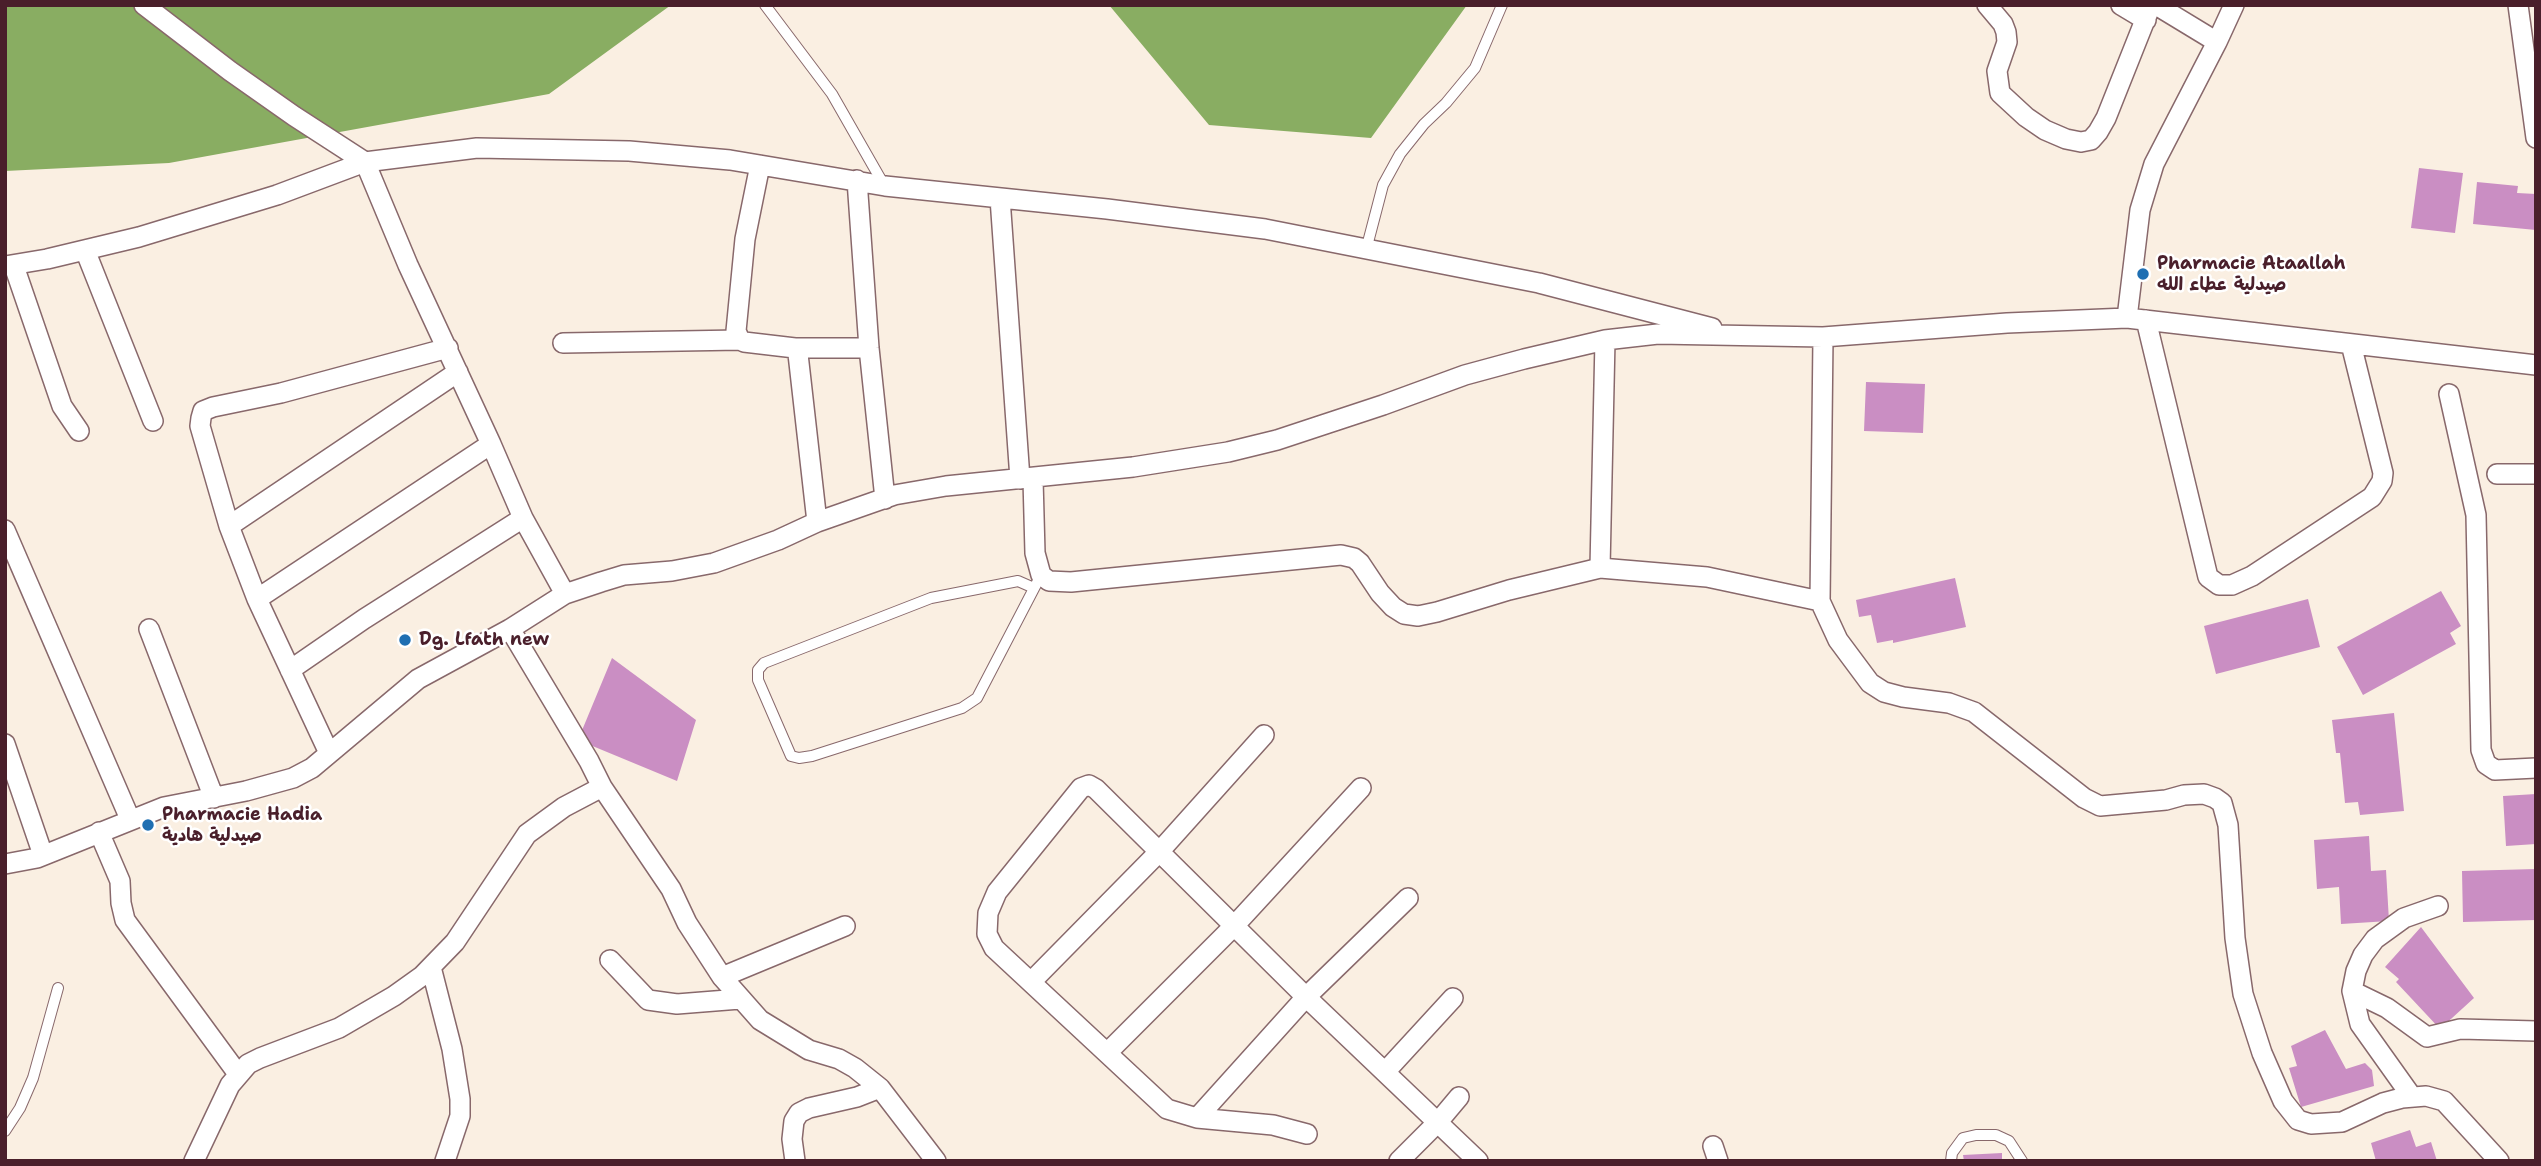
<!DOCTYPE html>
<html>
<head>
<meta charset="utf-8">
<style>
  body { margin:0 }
  #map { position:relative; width:2541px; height:1166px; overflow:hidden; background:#faefe2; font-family:"Shantell Sans",sans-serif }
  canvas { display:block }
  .frame { position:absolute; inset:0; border:7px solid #4a1f2b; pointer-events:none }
</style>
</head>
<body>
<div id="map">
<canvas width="2541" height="1166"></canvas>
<div class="frame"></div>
</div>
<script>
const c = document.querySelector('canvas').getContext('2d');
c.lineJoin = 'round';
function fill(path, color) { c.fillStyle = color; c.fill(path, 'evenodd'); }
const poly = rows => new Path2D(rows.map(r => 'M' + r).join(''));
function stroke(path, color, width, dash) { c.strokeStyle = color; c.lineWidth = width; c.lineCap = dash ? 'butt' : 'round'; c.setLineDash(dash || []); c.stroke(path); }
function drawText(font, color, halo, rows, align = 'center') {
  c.font = font + ' "Shantell Sans","Playpen Sans Arabic",sans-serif'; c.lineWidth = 5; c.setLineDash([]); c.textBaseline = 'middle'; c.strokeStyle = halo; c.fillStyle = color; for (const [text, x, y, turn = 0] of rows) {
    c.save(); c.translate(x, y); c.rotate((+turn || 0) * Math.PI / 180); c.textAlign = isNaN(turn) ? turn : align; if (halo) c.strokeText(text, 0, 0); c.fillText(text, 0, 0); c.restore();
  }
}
const forest = poly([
  [5,5,671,5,549,94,169,163,5,171],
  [1109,5,1467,5,1371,138,1209,125]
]);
const building = poly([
  [2419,168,2463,173,2455,233,2411,228],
  [2477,182,2518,186,2517,193,2536,194,2536,230,2473,224],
  [1866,382,1925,384,1923,433,1864,431],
  [1955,578,1966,627,1893,643,1893,640,1877,643,1871,615,1859,617,1856,600],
  [2441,591,2461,626,2450,633,2456,644,2363,695,2337,647],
  [2308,599,2320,647,2216,674,2204,626],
  [612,658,696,720,677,781,578,740],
  [2394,713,2404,811,2360,815,2358,802,2345,803,2340,753,2336,753,2332,720],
  [2536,794,2536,844,2506,846,2503,796],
  [2369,836,2371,871,2386,870,2389,921,2341,924,2339,887,2317,889,2314,840],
  [2536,869,2536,920,2463,922,2462,871],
  [2421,927,2474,998,2440,1029,2396,982,2399,979,2385,967],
  [2325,1030,2346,1069,2365,1063,2372,1070,2374,1086,2301,1107,2289,1068,2297,1066,2291,1046],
  [2410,1130,2416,1147,2431,1142,2437,1161,2376,1161,2371,1143],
  [2002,1153,2002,1161,1964,1161,1963,1155]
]);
const lane = poly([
  [765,5,832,94,884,185],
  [1366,250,1383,185,1400,154,1424,124,1446,103,1475,68,1502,5],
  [1034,588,1018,581,931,598,764,663,758,670,758,680,791,756,799,758,812,756,962,708,977,698,1041,575],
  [5,1131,20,1108,33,1078,58,988],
  [1951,1161,1952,1153,1963,1138,1976,1135,1996,1135,2009,1141,2022,1161]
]);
const street = poly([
  [144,5,230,71,294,116,365,162,477,148,629,151,730,160,885,186,1107,209,1265,229,1539,283,1712,328],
  [1987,5,2003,24,2006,32,2007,42,1997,71,2000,93,2026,117,2045,130,2066,139,2081,142,2091,140,2098,132,2106,118,2151,5],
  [2121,5,2146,20],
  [2518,5,2536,138],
  [2217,42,2234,5],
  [760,165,745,239,736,331,740,340,744,342,795,348,798,354,817,522],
  [857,180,869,348,885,499],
  [1000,198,1020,479],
  [85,250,153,421],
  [5,266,47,259,139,237,277,195,365,162,408,265,491,444,523,518,565,594],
  [14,266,62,406,79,431],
  [2127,318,2140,210,2154,164,2217,42,2156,5],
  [2146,320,2208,577,2219,585,2232,585,2252,576,2372,497,2382,481,2383,473,2351,344],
  [1823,337,1820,601,1838,640,1870,683,1884,692,1903,697,1949,703,1974,712,2084,798,2100,806,2166,800,2184,795,2204,794,2215,798,2222,803,2228,825,2235,938,2243,994,2262,1053,2283,1101,2298,1120,2311,1124,2342,1122,2383,1103,2402,1098,2426,1096,2444,1101,2499,1161],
  [563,343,740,340],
  [795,348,869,348],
  [2449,394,2476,515,2481,750,2486,764,2495,770,2536,768],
  [2497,474,2536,474],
  [1033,479,1035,553,1041,575,1049,581,1071,582,1341,555,1354,558,1360,563,1380,593,1393,607,1404,614,1418,616,1437,612,1509,590,1600,568,1707,577,1820,601],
  [229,526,458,372],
  [5,530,130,819],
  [1600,568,1605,340],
  [257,599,491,444],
  [149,629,214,798],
  [510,629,589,761,602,787,671,889,687,923,722,977,760,1020,809,1050,839,1059,855,1068,880,1088,936,1161],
  [290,670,364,619,523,518],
  [5,744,43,855],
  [329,753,257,599,229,526,200,426,201,418,203,411,213,407,281,393,448,348],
  [99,832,120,881,121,903,125,920,238,1074],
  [5,864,37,858,164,807,246,791,293,778,312,768,418,679,510,629,565,594,601,582,624,575,672,571,714,563,778,540,817,522,894,495,946,486,1133,467,1228,452,1277,440,1383,405,1465,375,1524,359,1605,340,1658,334,1823,337,2007,323,2127,318,2536,365],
  [610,960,648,1000,677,1004,740,999],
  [431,967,452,1049,460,1099,460,1116,445,1161],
  [722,977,845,926],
  [1031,982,1159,852,1264,735],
  [2352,991,2387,1008,2427,1037,2460,1029,2536,1031],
  [1107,1053,1234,926,1361,788],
  [1385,1072,1453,998],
  [2412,1097,2360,1024,2352,991,2356,971,2363,955,2375,939,2404,918,2438,906],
  [1197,1118,1306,997,1408,898],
  [1307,1134,1273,1125,1197,1118,1167,1109,994,948,987,934,988,913,997,892,1081,788,1089,785,1096,789,1306,997,1478,1161],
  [1713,1146,1718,1161],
  [194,1161,230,1085,248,1064,260,1058,339,1028,394,996,422,976,455,942,527,834,564,807,602,787],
  [795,1161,792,1139,794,1121,799,1113,809,1108,857,1097,880,1088],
  [1399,1161,1438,1122,1459,1097]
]);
const markers = [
  [2143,274,7,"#1f6fb2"],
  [405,640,7,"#1f6fb2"],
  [148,825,7,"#1f6fb2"]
];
const poiNames = [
  ["Pharmacie Ataallah",2157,264],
  ["صيدلية عطاء الله",2157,285],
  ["Dg. Lfath new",419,640],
  ["Pharmacie Hadia",162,815],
  ["صيدلية هادية",162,836]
];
fill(forest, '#89ad62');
fill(building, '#ca8ec3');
stroke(lane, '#88686b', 12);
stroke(street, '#88686b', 22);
stroke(lane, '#fff', 10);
stroke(street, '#fff', 19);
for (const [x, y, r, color] of markers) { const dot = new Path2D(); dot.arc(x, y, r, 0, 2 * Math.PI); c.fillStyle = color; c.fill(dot); stroke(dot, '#fff', 2.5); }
drawText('bold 18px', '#4a1f2b', '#fff', poiNames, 'left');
</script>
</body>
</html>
